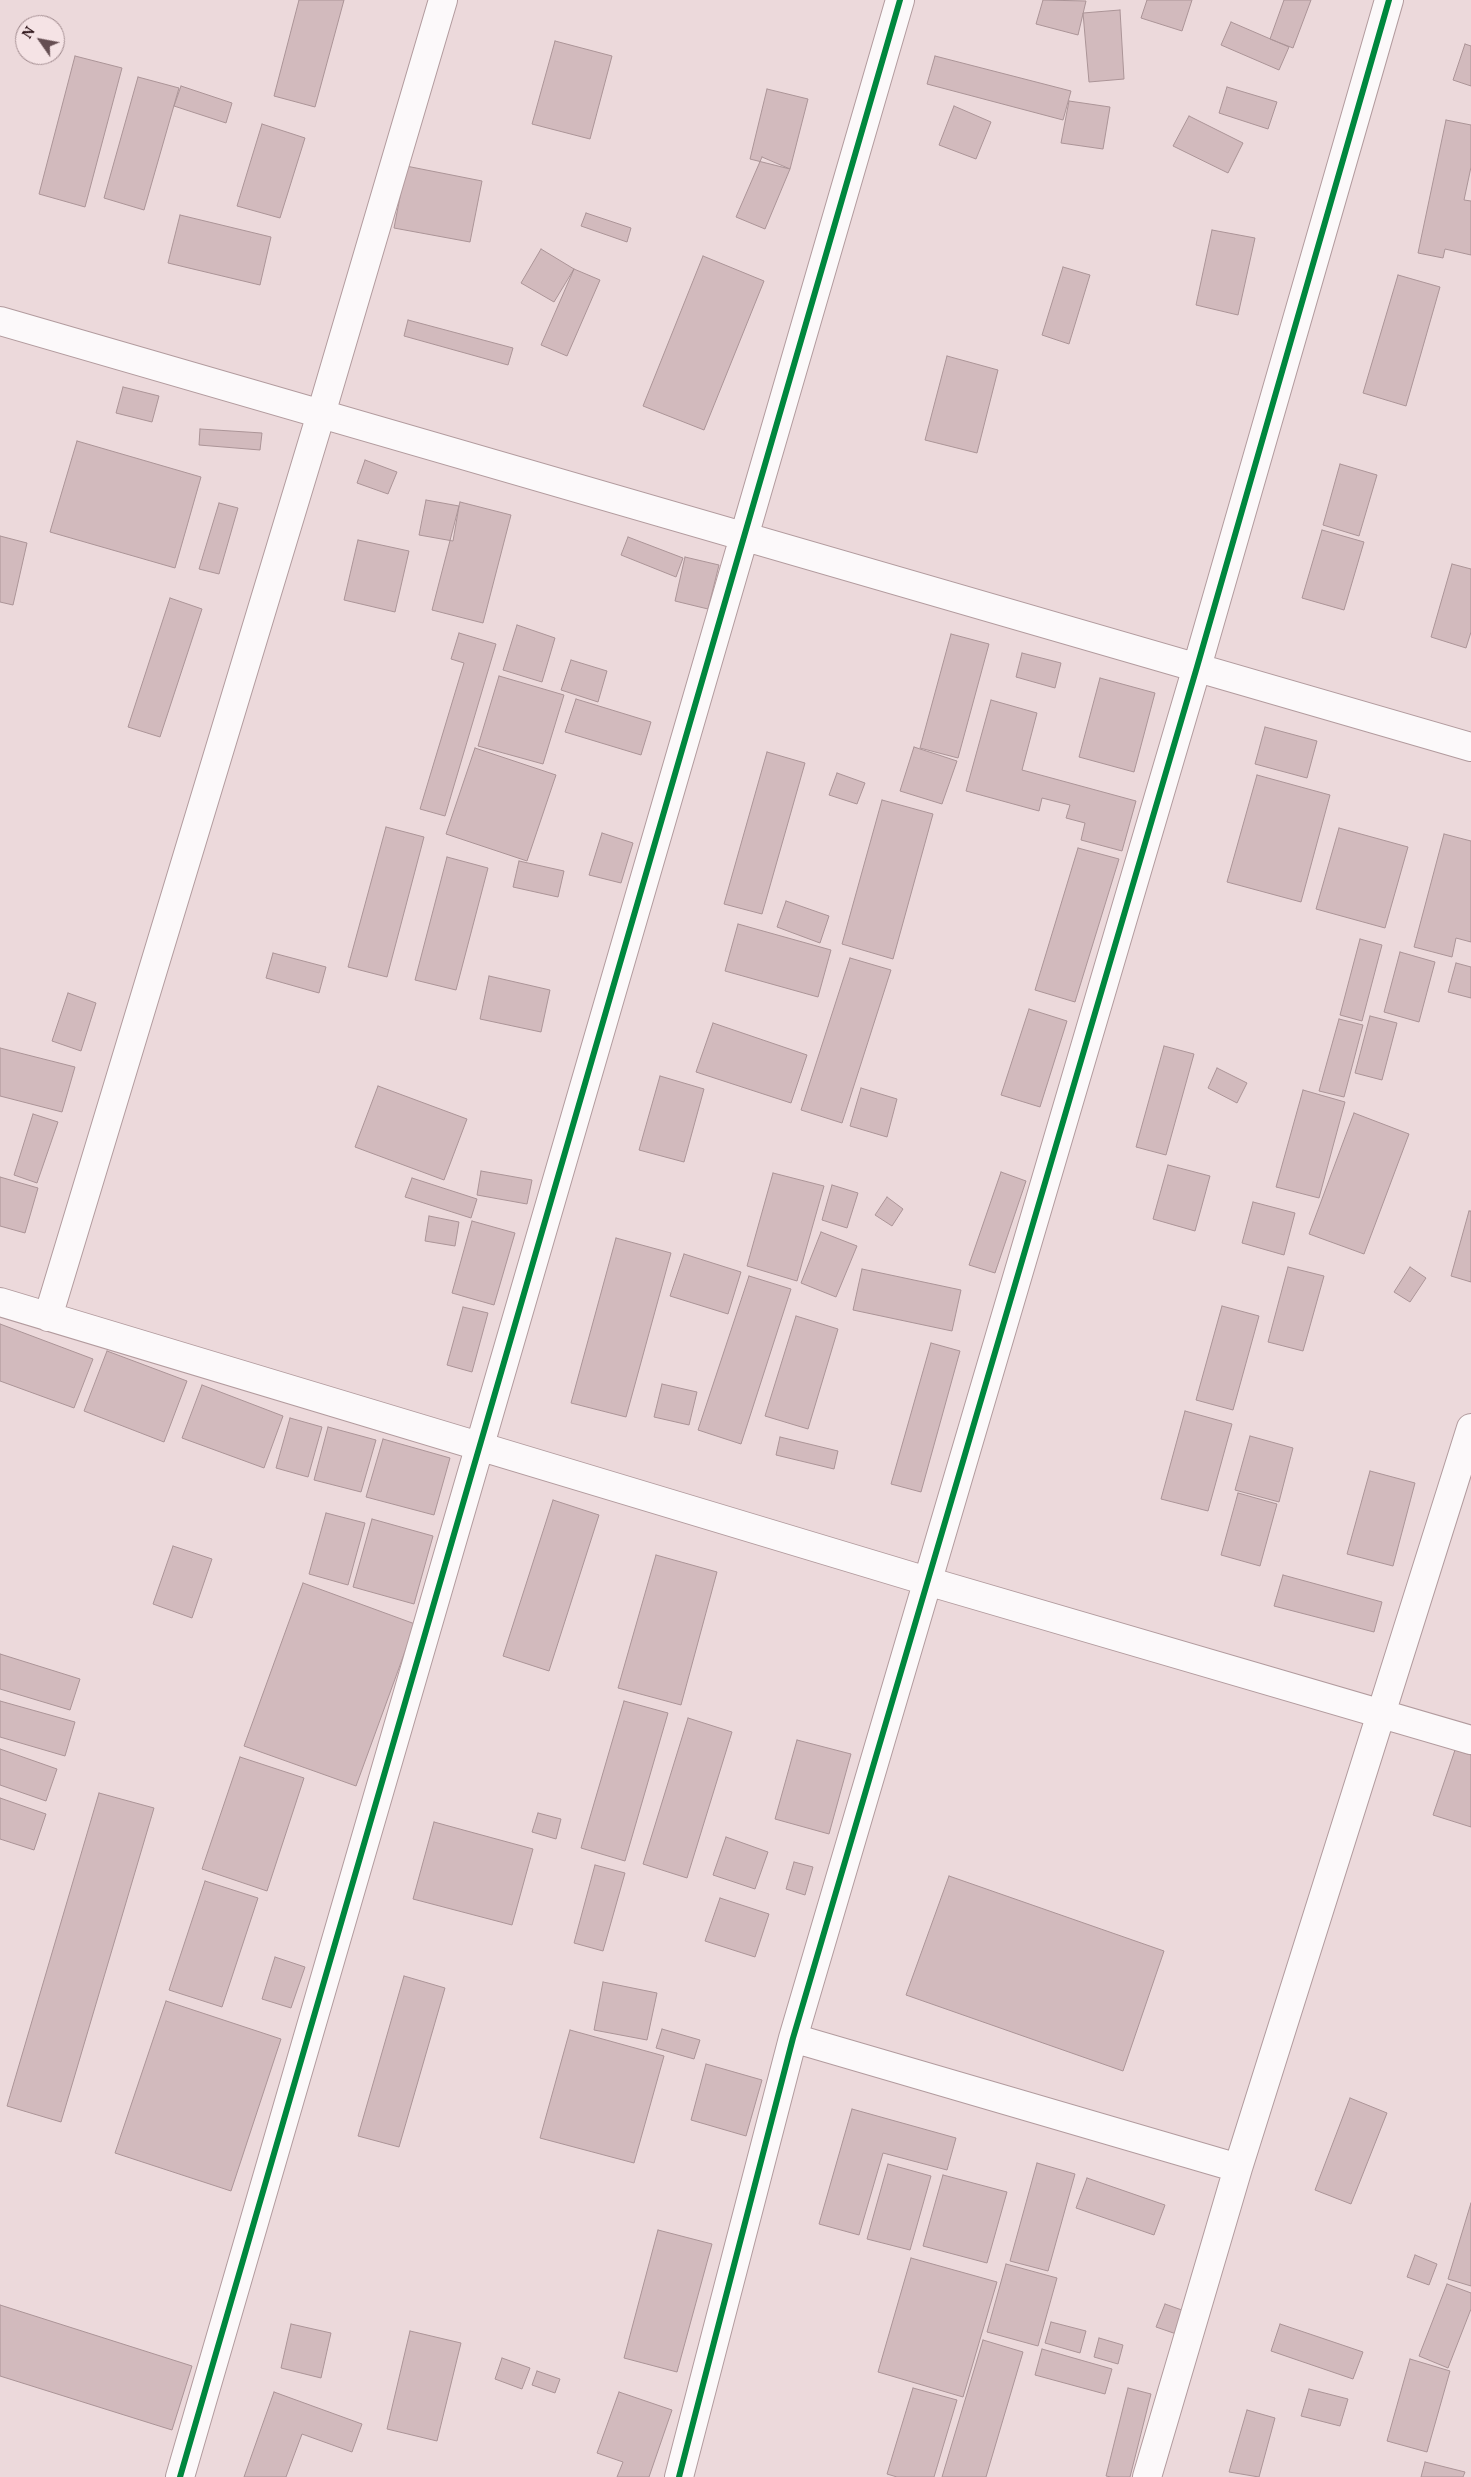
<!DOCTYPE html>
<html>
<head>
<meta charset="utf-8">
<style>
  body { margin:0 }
  #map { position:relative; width:1471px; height:2477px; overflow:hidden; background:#ecd9db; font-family:"PT Serif",serif }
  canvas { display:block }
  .north { position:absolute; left:15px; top:15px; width:50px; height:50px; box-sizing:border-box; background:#f5e3e5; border:1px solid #9f898d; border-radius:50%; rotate:303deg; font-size:14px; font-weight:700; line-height:20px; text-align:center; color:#1d0308 }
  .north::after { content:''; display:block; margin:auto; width:18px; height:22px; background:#654e52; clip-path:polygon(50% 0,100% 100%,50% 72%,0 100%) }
</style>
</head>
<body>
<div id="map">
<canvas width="1471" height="2477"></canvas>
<div class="north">N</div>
</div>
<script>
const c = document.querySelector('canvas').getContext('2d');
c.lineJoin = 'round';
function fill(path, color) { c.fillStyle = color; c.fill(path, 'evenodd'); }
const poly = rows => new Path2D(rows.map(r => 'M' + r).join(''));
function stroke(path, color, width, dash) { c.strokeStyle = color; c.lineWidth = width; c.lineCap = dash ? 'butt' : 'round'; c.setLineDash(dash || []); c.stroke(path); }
const building = poly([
  [299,0,344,0,315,107,274,96,299,0],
  [1043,0,1086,1,1078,35,1036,24,1043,0],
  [1147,0,1192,0,1182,31,1141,18,1147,0],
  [1284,0,1311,0,1293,48,1270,39,1284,0],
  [1120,10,1124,79,1089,82,1083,13,1120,10],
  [1231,22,1289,47,1279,70,1221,45,1231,22],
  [555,41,612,56,590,139,532,124,555,41],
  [1465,44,1471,46,1471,86,1453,80,1465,44],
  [75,56,122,68,85,207,39,194,75,56],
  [935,56,1071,91,1063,120,927,84,935,56],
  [138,77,179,88,144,210,104,198,138,77],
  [181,86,232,103,226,123,174,106,181,86],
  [1227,87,1277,102,1268,129,1219,113,1227,87],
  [767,89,808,99,790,169,750,159,767,89],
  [1069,101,1110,107,1103,149,1061,143,1069,101],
  [954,106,991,122,976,159,939,145,954,106],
  [1189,116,1243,143,1228,173,1173,146,1189,116],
  [1446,120,1471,125,1471,167,1464,200,1471,201,1471,255,1445,249,1443,258,1418,253,1446,120],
  [262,124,305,138,280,218,237,206,262,124],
  [762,157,790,169,765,229,736,217,762,157],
  [406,166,482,181,470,242,394,228,406,166],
  [586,213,631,228,627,242,581,226,586,213],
  [180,215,271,237,260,285,168,263,180,215],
  [1212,230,1255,238,1238,315,1196,305,1212,230],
  [541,249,574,269,554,302,521,283,541,249],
  [703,256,764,281,704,430,643,406,703,256],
  [1063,267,1090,275,1069,344,1042,335,1063,267],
  [574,269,600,280,567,356,541,345,574,269],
  [1398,275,1440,287,1406,406,1363,393,1398,275],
  [408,320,513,348,508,365,404,336,408,320],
  [947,356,998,370,977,453,925,440,947,356],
  [123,387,159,396,152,422,116,413,123,387],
  [200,429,262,433,260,450,199,445,200,429],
  [77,441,201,477,175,568,50,532,77,441],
  [365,460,397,472,388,494,357,483,365,460],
  [1340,464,1377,475,1359,536,1323,525,1340,464],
  [426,500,459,506,453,541,419,535,426,500],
  [460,502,511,515,483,623,432,610,460,502],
  [219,503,238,508,219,574,199,569,219,503],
  [1322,530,1364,542,1344,610,1302,598,1322,530],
  [0,536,27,543,13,605,0,602,0,536],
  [628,537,683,558,676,577,621,555,628,537],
  [358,540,409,551,395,612,344,600,358,540],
  [685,557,719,565,708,609,675,601,685,557],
  [1452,564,1471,569,1471,632,1466,648,1431,637,1452,564],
  [170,598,202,609,160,737,128,727,170,598],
  [517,625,555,638,542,682,503,670,517,625],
  [459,633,496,644,445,816,420,809,464,663,451,659,459,633],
  [951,634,989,644,958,758,920,748,951,634],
  [1022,653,1061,663,1055,688,1016,677,1022,653],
  [571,660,607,671,598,702,561,690,571,660],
  [499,676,564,695,543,764,478,746,499,676],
  [1100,678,1155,693,1134,772,1079,757,1100,678],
  [576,699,651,722,641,755,565,732,576,699],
  [991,700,1037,713,1022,770,1136,801,1122,851,1081,840,1085,823,1066,818,1070,805,1042,798,1039,811,966,791,991,700],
  [1265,727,1317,741,1307,778,1255,764,1265,727],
  [914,747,957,761,942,804,900,791,914,747],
  [475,748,556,775,527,861,446,834,475,748],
  [767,752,805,763,762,914,724,904,767,752],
  [837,773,865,783,857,804,829,795,837,773],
  [1257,775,1330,795,1301,902,1227,882,1257,775],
  [882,800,933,814,893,959,842,944,882,800],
  [386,827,424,837,387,977,348,967,386,827],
  [1339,828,1408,847,1385,928,1316,909,1339,828],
  [602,833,633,843,621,883,589,875,602,833],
  [1444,834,1471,841,1471,942,1456,938,1452,957,1414,947,1444,834],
  [1078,848,1119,859,1075,1002,1035,990,1078,848],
  [447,857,488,868,456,990,415,980,447,857],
  [519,861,564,871,558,897,513,887,519,861],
  [786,901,829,916,820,943,777,927,786,901],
  [738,924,831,950,818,997,725,971,738,924],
  [1360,939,1382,945,1362,1021,1340,1015,1360,939],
  [1400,952,1435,962,1419,1022,1384,1012,1400,952],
  [273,953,326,967,319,993,266,978,273,953],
  [850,958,891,970,842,1123,801,1110,850,958],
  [1456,963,1471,967,1471,998,1448,992,1456,963],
  [489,976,550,990,541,1032,480,1019,489,976],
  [68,993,96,1003,81,1051,52,1041,68,993],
  [1029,1009,1067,1021,1040,1107,1001,1095,1029,1009],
  [1370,1016,1397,1023,1382,1080,1355,1073,1370,1016],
  [1339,1019,1363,1025,1344,1097,1319,1091,1339,1019],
  [713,1023,807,1055,791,1103,696,1072,713,1023],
  [1164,1046,1194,1054,1166,1155,1136,1147,1164,1046],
  [0,1048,75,1067,62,1112,0,1096,0,1048],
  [1217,1068,1247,1083,1237,1103,1208,1088,1217,1068],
  [660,1076,704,1089,684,1162,639,1150,660,1076],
  [378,1086,467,1119,444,1180,355,1147,378,1086],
  [861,1088,897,1099,887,1137,850,1126,861,1088],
  [1303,1090,1345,1102,1319,1198,1276,1187,1303,1090],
  [1354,1113,1409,1134,1364,1254,1309,1234,1354,1113],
  [33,1114,58,1122,37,1183,14,1175,33,1114],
  [1168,1165,1210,1176,1195,1231,1153,1219,1168,1165],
  [481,1171,532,1180,527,1204,477,1195,481,1171],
  [1001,1172,1026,1181,995,1273,969,1265,1001,1172],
  [773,1173,824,1186,797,1281,747,1266,773,1173],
  [0,1177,38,1188,25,1233,0,1226,0,1177],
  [412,1178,477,1199,471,1218,405,1197,412,1178],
  [832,1185,858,1193,847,1228,822,1220,832,1185],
  [887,1197,903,1209,892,1226,875,1215,887,1197],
  [1253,1202,1295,1213,1284,1255,1242,1243,1253,1202],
  [1469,1211,1471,1211,1471,1282,1451,1276,1469,1211],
  [429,1216,459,1222,455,1246,425,1241,429,1216],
  [472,1221,515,1233,494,1305,452,1293,472,1221],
  [821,1232,857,1246,836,1297,801,1283,821,1232],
  [616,1238,671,1253,626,1417,571,1403,616,1238],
  [684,1254,741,1272,728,1314,670,1296,684,1254],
  [1288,1267,1324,1276,1303,1351,1268,1342,1288,1267],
  [1410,1267,1426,1278,1410,1302,1394,1292,1410,1267],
  [862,1269,961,1290,952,1331,853,1310,862,1269],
  [749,1276,791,1289,741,1444,698,1430,749,1276],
  [1222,1306,1259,1316,1233,1410,1196,1400,1222,1306],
  [463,1307,488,1313,472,1372,447,1365,463,1307],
  [796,1316,838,1329,808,1429,765,1416,796,1316],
  [0,1324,93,1359,74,1408,0,1381,0,1324],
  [931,1343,960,1351,921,1492,891,1484,931,1343],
  [107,1351,187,1381,164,1442,84,1411,107,1351],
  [662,1384,697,1392,689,1425,654,1417,662,1384],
  [202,1385,283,1416,264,1468,182,1438,202,1385],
  [1185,1411,1232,1424,1208,1511,1161,1499,1185,1411],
  [290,1418,322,1427,308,1477,276,1468,290,1418],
  [328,1427,376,1440,361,1492,314,1480,328,1427],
  [1250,1436,1293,1448,1279,1502,1235,1490,1250,1436],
  [780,1437,838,1451,834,1469,776,1455,780,1437],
  [383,1439,450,1458,434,1515,366,1497,383,1439],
  [1370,1471,1415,1483,1393,1566,1347,1554,1370,1471],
  [1238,1493,1277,1504,1260,1566,1221,1555,1238,1493],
  [553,1500,599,1515,549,1671,503,1656,553,1500],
  [326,1513,365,1523,348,1585,309,1574,326,1513],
  [372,1519,433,1536,414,1604,353,1587,372,1519],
  [173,1546,212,1559,192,1618,153,1604,173,1546],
  [656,1555,717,1572,681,1705,618,1688,656,1555],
  [1283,1575,1382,1602,1374,1632,1274,1606,1283,1575],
  [303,1583,415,1624,356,1786,244,1746,303,1583],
  [0,1654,80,1679,70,1710,0,1689,0,1654],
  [0,1701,75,1722,65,1756,0,1737,0,1701],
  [624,1701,668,1713,625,1861,581,1848,624,1701],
  [688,1718,732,1732,687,1878,643,1864,688,1718],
  [797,1740,851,1754,829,1834,775,1819,797,1740],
  [0,1749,57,1769,46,1801,0,1785,0,1749],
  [1455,1750,1471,1755,1471,1827,1433,1815,1455,1750],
  [240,1757,304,1778,267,1891,202,1869,240,1757],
  [99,1793,154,1808,61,2122,7,2106,99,1793],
  [0,1798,46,1814,34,1850,0,1839,0,1798],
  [538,1813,561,1819,556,1839,532,1832,538,1813],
  [434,1822,533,1849,512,1925,413,1899,434,1822],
  [726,1837,768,1852,755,1889,713,1875,726,1837],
  [794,1862,813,1867,805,1895,786,1889,794,1862],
  [595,1865,625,1873,603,1951,574,1943,595,1865],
  [949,1876,1164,1951,1123,2071,906,1995,949,1876],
  [205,1881,258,1898,222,2007,169,1990,205,1881],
  [720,1898,769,1914,755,1957,705,1941,720,1898],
  [275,1957,305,1967,291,2008,262,1999,275,1957],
  [404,1976,445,1988,399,2147,358,2136,404,1976],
  [603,1982,657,1993,647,2040,594,2030,603,1982],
  [166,2001,281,2039,231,2191,115,2153,166,2001],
  [662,2029,700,2040,694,2059,656,2048,662,2029],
  [570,2030,664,2056,634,2163,540,2138,570,2030],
  [706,2064,762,2080,746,2136,691,2120,706,2064],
  [1350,2098,1387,2113,1351,2204,1315,2190,1350,2098],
  [852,2109,956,2138,947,2170,883,2153,859,2235,819,2224,852,2109],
  [1037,2163,1075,2174,1048,2271,1010,2261,1037,2163],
  [888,2164,931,2176,910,2250,867,2239,888,2164],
  [943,2175,1007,2192,987,2263,923,2246,943,2175],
  [1087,2178,1165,2205,1154,2235,1076,2208,1087,2178],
  [1471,2203,1471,2286,1448,2279,1471,2203],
  [658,2230,712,2244,677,2372,624,2358,658,2230],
  [1415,2255,1437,2264,1429,2285,1407,2277,1415,2255],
  [911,2258,997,2282,963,2397,878,2372,911,2258],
  [1006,2264,1057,2278,1038,2346,987,2332,1006,2264],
  [1447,2284,1471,2293,1471,2309,1448,2368,1419,2356,1447,2284],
  [1165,2304,1193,2314,1185,2337,1156,2327,1165,2304],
  [0,2305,192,2366,172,2430,0,2376,0,2305],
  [1051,2322,1086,2331,1080,2353,1045,2343,1051,2322],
  [291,2324,331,2333,321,2378,281,2368,291,2324],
  [1280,2324,1363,2352,1353,2379,1271,2351,1280,2324],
  [410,2331,461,2343,437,2441,387,2429,410,2331],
  [1099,2338,1123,2345,1118,2364,1094,2357,1099,2338],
  [983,2340,1023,2352,986,2477,942,2477,983,2340],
  [1042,2349,1112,2369,1105,2394,1035,2375,1042,2349],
  [502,2358,530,2368,522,2389,495,2379,502,2358],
  [1410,2359,1450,2371,1427,2452,1387,2441,1410,2359],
  [537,2371,560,2379,555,2393,532,2385,537,2371],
  [913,2388,957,2400,934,2477,897,2477,887,2474,913,2388],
  [1128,2388,1151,2394,1130,2477,1111,2477,1106,2476,1128,2388],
  [1309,2389,1348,2399,1340,2426,1301,2416,1309,2389],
  [274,2392,362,2424,352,2452,302,2434,286,2477,244,2477,274,2392],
  [619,2392,672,2410,649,2477,617,2477,623,2462,597,2453,619,2392],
  [1247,2410,1275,2418,1259,2477,1229,2472,1247,2410],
  [1425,2462,1465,2472,1463,2477,1421,2477,1425,2462]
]);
const minor = poly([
  [0,321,1471,747],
  [0,1302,927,1581,1471,1740],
  [48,1317,321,414,443,0],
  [793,2038,1238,2168],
  [180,2477,900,0],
  [679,2477,793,2038,1197,667,1389,0],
  [1147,2477,1238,2168,1471,1428]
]);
const cycleway = poly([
  [180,2477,900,0],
  [679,2477,793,2038,1197,667,1389,0]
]);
fill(building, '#d2babd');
stroke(building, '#ab9497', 1);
stroke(minor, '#b29b9e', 30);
stroke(minor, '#fcf9fa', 28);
stroke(cycleway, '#00873e', 6);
</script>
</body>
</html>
